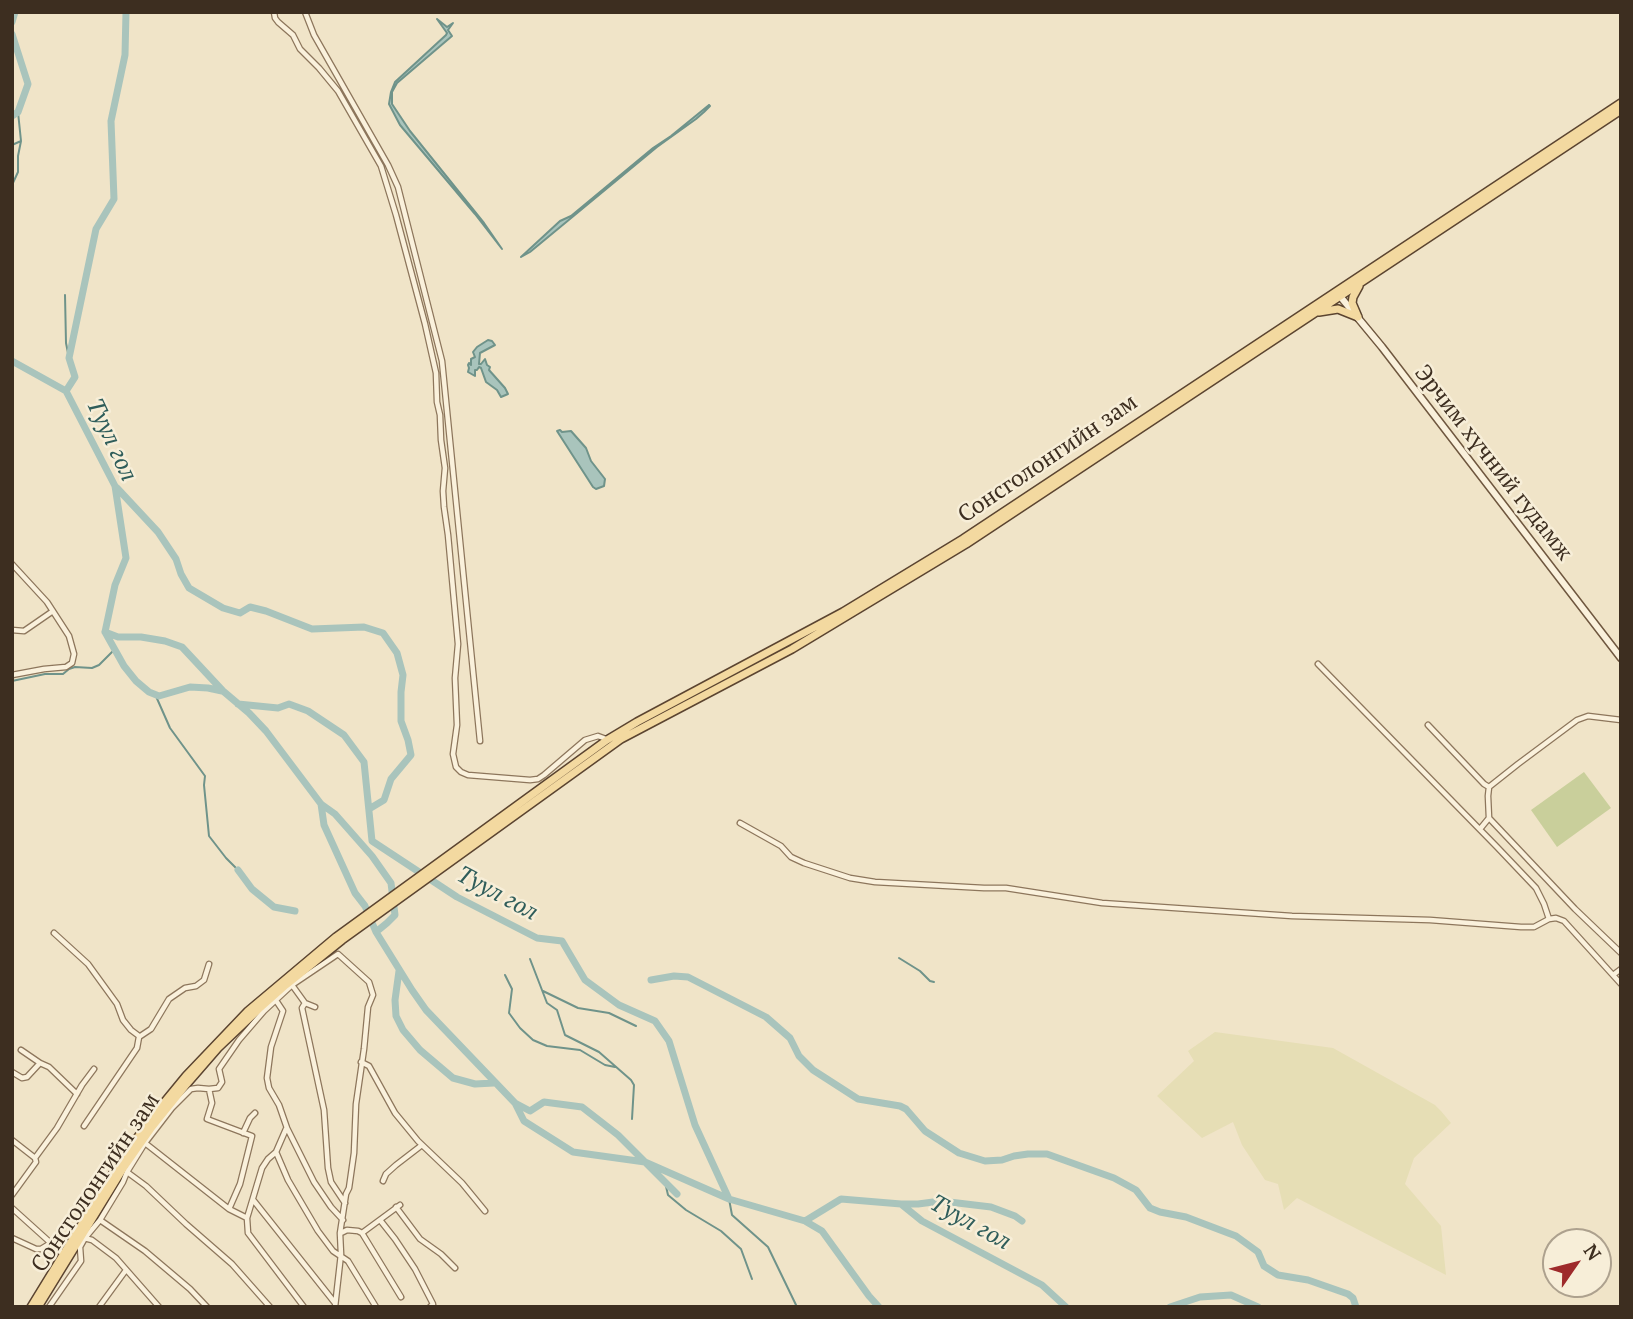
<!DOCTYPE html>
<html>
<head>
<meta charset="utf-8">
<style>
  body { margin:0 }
  #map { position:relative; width:1633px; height:1319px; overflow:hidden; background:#f0e4c8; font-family:"PT Serif",serif }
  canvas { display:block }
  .frame { position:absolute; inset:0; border:14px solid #3d2e20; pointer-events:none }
  .north { position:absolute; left:1542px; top:1228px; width:70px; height:70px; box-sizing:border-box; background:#f7eed8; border:2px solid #ada18e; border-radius:50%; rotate:55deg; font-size:19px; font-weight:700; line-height:28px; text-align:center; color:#3d2e20 }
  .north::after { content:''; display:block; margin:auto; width:24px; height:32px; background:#9e2a2b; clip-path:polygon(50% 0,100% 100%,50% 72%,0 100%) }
</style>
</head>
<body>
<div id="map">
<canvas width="1633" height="1319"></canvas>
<div class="frame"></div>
<div class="north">N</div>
</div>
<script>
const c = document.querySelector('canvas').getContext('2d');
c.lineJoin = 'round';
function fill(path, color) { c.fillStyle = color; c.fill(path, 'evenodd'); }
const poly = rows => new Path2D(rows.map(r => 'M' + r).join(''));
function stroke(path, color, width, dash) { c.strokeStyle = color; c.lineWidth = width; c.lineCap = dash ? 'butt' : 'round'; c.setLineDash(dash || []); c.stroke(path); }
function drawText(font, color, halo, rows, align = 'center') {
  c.font = font + ' "PT Serif",serif'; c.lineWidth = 5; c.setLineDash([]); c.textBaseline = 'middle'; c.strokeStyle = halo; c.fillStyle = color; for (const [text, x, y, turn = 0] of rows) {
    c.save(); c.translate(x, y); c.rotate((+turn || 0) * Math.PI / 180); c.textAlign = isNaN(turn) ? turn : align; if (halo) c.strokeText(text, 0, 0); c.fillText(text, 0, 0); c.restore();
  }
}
const farmland = poly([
  [1215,1032,1333,1048,1435,1105,1441,1111,1451,1123,1414,1158,1405,1184,1441,1226,1446,1275,1297,1198,1284,1210,1278,1184,1265,1180,1242,1145,1233,1122,1202,1138,1157,1096,1194,1061,1188,1051]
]);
const green = poly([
  [1584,772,1611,808,1557,847,1531,810]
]);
const water = poly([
  [437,19,447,27,453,23,448,30,452,36,397,83,392,92,392,104,410,131,484,223,502,249,475,214,400,125,389,104,391,92,395,82,446,35,447,33,437,19],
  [709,105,710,106,704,112,696,119,657,147,530,252,521,257,560,221,571,216,653,148,671,136,709,105],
  [488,340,492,341,495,345,480,353,479,364,481,364,485,359,487,365,490,367,489,370,505,388,508,394,501,397,497,390,486,382,481,368,479,367,477,370,475,370,475,376,468,372,469,368,468,365,469,363,471,365,471,359,475,357,473,352,477,347,488,340],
  [560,430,562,432,571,431,586,448,591,461,605,479,604,486,596,489,593,487,557,431,560,430]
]);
const stream = poly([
  [12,145,21,141,18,112],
  [12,185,18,172,18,156,21,141],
  [65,295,66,343,69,358],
  [12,681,45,674,63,674,69,669,75,667,92,668,99,665,114,650],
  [155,694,170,728,205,776,204,785,209,836,226,858,238,870],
  [899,958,920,971,930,981,934,982],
  [530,959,547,1003,557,1010,565,1035,599,1052,631,1080,634,1085,632,1119],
  [505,975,512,989,509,1013,520,1028,533,1040,547,1046,580,1050,605,1065,615,1067],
  [543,991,578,1008,609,1013,636,1026],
  [665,1182,668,1195,686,1210,721,1231,741,1249,752,1279],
  [729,1199,732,1215,768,1247,797,1307]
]);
const river = poly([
  [12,22,15,12],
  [12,34,28,84,18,112,12,116],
  [12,361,66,391,115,486,126,558,115,585,105,632,118,637,141,637,165,641,182,647,223,691,249,713,266,731,321,804,335,814,372,856,391,883,395,915,387,923,376,932],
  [66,391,75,377,69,358,96,229,114,199,111,121,125,55,126,12],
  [117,488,158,532,176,559,181,574,189,588,223,608,240,613,250,607,266,611,312,629,364,627,383,633,397,653,403,675,401,692,401,721,408,740,411,755,391,779,384,800,369,809],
  [105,632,124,666,136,681,149,692,159,696,190,687,208,688,222,691],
  [238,704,278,708,289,704,308,711,344,735,364,762,372,841,457,897,537,938,562,941,585,980,619,1005,655,1021,669,1041,695,1125,729,1199,805,1221,841,1199,901,1204,922,1221,1042,1285,1066,1307],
  [321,804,324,825,355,893,365,906,376,932,412,990,426,1010,515,1103,530,1111,544,1102,582,1107,618,1135,677,1194],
  [238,870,252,889,274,907,295,911],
  [399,971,395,1000,396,1016,403,1030,420,1050,453,1078,475,1084,494,1083],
  [651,980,674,976,688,977,766,1017,790,1038,799,1056,813,1070,858,1099,900,1106,906,1109,925,1131,959,1153,985,1161,1002,1160,1014,1156,1028,1154,1047,1154,1114,1178,1136,1190,1150,1208,1160,1212,1186,1217,1236,1236,1258,1252,1264,1266,1278,1275,1308,1280,1348,1294,1353,1298,1356,1307],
  [515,1103,524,1121,573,1152,645,1162,729,1199],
  [901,1204,918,1204,941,1201,991,1207,1015,1216,1022,1221],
  [805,1221,822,1231,869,1296,879,1307],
  [1170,1307,1200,1297,1231,1295,1258,1307]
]);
const street = poly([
  [274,12,275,18,278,22,293,35,300,49,319,68,338,91,381,166,396,215,425,324,436,373,437,402,440,415,441,440,445,468,443,491,444,507,448,535,458,644,455,678,457,725,453,754,456,767,461,772,468,775,530,780,538,779,544,775,585,740,598,736,606,739],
  [305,12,314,35,388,165,398,187,442,361,480,741],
  [12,564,47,602,69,636,74,654,72,663,66,667,44,669,12,675],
  [12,630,24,631,53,611],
  [1318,664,1497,847,1536,888,1544,904,1549,919,1556,918,1564,921,1621,984],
  [1428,725,1484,784,1489,787],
  [1489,818,1575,909,1621,953],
  [740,823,781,846,791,857,804,863,850,878,875,882,984,888,1006,888,1102,903,1292,916,1430,920,1521,927,1534,927,1549,919],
  [1480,829,1489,818,1488,796,1489,787,1518,764,1577,720,1588,716,1621,720],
  [54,933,88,964,117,1004,123,1020,131,1030,139,1036],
  [1613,975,1621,969],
  [292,985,305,1003,302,1008,324,1110,328,1168,331,1182,345,1203],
  [275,999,283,1011,271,1047,267,1078,269,1088,279,1105,287,1128,314,1182,331,1207,343,1220],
  [305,1003,315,1007],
  [21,1050,40,1063],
  [361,1062,369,1066,395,1113,418,1141,462,1183,485,1211],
  [12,1072,22,1078,27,1077,40,1063,49,1067,77,1094],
  [209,1089,212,1103,207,1119,252,1136,240,1184,229,1209],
  [84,1126,137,1048,139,1037,151,1029,169,999,185,988,196,986,204,980,209,964],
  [286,1129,276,1152,268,1159,262,1168,247,1218,248,1233,304,1307],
  [243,1133,250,1118,255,1113],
  [12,1140,35,1158],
  [145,1143,229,1209,247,1218],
  [276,1152,288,1180,318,1231,333,1251,348,1261,376,1307],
  [127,1172,146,1186,186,1224,232,1264,270,1307],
  [383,1181,386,1174,396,1165,422,1145],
  [12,1195,36,1162,35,1158,57,1128,82,1085,94,1069],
  [254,1201,335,1303],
  [396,1207,420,1239,441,1254,455,1268],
  [12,1208,63,1254],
  [100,1220,145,1251,190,1289,207,1307],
  [380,1220,395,1239,415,1269,433,1304,430,1307],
  [341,1233,347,1230,358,1231,362,1233,400,1205],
  [362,1233,401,1297],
  [12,1238,36,1249,41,1249,51,1243],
  [84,1238,92,1240,116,1258,159,1307],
  [49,1307,81,1261,80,1247,85,1238,100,1220,123,1182,127,1172,145,1143,172,1108,191,1089,198,1088,209,1089,218,1088,222,1082,219,1069,239,1040,264,1011,292,985,338,954,369,982,373,995,368,1007,364,1049,356,1104,354,1153,349,1188,346,1194,340,1233,341,1254,335,1307],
  [99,1307,126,1270]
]);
const secondary = poly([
  [1339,295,1382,347,1621,658]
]);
const primary = poly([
  [1319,312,1338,309,1358,317],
  [1358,317,1352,303,1353,297,1359,286],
  [31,1307,115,1170,149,1121,186,1076,248,1011,336,937,607,740,637,722,843,612,963,539,1621,103],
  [38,1307,124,1167,152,1127,185,1086,218,1048,259,1009,286,985,342,940,621,739,792,649,966,544,1621,110]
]);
const streetNames = [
  ["Сонсголонгийн зам",1048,459,-34],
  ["Эрчим хүчний гудамж",1493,463,52],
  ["Сонсголонгийн зам",96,1183,-56]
];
const waterNames = [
  ["Туул гол",111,440,65],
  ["Туул гол",497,894,28],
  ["Туул гол",970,1223,29]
];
fill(farmland, '#e6deb5');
fill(green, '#c9cf9b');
fill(water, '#a9c4bc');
stroke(water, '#6f938a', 2);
stroke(stream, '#6f938a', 2);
stroke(river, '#a9c4bc', 7);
stroke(street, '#8d765c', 7);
stroke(secondary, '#6f573f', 9);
stroke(primary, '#5b4430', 10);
stroke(street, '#faf1dc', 4.5);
stroke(secondary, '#faf1dc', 6);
stroke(primary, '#f3d9a0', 7);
drawText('23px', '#3d2e20', '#f7eed8', streetNames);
drawText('italic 24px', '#2f5d5a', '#f7eed8', waterNames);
</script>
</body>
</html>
